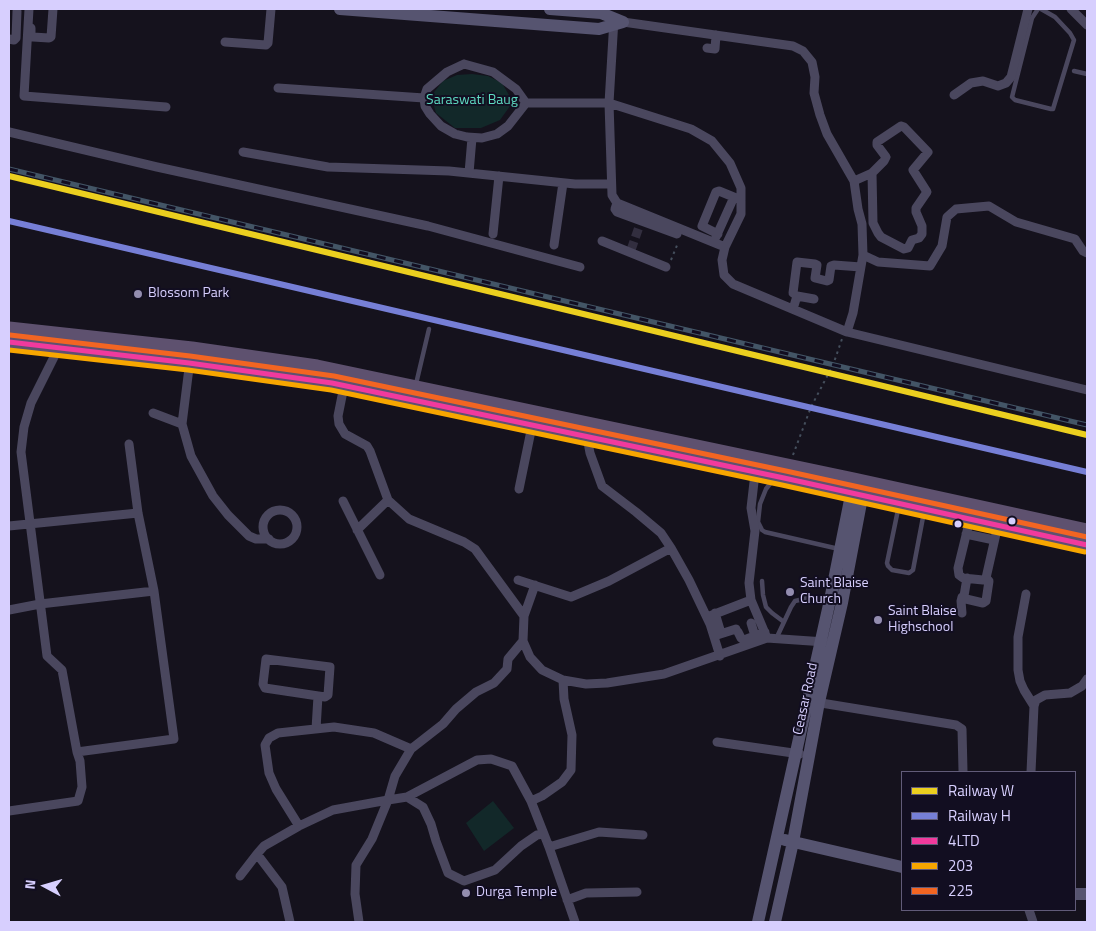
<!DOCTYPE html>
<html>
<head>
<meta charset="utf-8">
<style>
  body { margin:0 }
  #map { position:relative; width:1096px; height:931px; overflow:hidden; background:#15121d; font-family:"Titillium Web",sans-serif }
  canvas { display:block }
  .frame { position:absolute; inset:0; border:10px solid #d7cffe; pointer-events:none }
  .legend { position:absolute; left:901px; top:771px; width:175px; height:140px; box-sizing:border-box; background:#120e21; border:1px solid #615b79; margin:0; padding:6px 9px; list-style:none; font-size:15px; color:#d7cffe }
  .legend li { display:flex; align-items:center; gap:10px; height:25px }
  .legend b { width:25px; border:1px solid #615b79 }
  .north { position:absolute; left:20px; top:861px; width:50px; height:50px; -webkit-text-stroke:4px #120e21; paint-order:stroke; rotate:276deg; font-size:14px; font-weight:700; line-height:20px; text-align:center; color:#d7cffe }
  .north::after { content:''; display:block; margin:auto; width:18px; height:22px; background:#d7cffe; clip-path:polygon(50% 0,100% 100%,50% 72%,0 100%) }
</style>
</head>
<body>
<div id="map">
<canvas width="1096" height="931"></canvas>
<div class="frame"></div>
<ul class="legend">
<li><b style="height:6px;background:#ebcf1f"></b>Railway W</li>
<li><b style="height:6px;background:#767fd6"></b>Railway H</li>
<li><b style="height:6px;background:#f13a9d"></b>4LTD</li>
<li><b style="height:6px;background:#f7a600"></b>203</li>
<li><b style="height:6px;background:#f26522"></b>225</li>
</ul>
<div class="north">N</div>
</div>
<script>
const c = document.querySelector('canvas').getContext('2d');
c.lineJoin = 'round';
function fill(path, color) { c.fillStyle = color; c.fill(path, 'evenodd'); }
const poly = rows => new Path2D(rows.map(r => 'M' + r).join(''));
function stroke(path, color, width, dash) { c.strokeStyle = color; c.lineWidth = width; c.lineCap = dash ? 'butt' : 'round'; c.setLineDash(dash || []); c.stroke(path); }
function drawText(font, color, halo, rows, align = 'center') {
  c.font = font + ' "Titillium Web",sans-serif'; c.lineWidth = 4; c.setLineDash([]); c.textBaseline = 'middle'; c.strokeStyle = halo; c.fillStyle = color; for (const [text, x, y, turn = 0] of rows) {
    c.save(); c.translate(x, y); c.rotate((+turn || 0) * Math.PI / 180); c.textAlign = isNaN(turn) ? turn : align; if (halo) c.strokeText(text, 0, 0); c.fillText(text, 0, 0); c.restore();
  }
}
const green = poly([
  [472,74,488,76,502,83,513,102,500,120,481,128,455,128,436,113,431,96,443,81,457,75],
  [493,801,514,828,484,851,466,823]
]);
const streetTunnel = poly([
  [631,250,641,221]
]);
const path = poly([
  [671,260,678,243],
  [793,455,811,407,833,365,842,339]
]);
const lane = poly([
  [1038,9,1032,18,1012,97,1015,100,1051,109,1053,109,1074,40,1070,33,1055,17,1041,9],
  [1074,71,1087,74],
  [416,384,429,329],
  [773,480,766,489,760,504,758,522,762,530,765,532,839,549],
  [899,505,887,563,888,566,892,570,909,573,913,570,924,512],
  [762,581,763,595,766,607,772,613,784,622],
  [776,639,791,607,795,601,808,598,829,599]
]);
const street = poly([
  [29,9,24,96,166,107],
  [1071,9,1087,25],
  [614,19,609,103,612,195,617,203,725,247],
  [623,22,793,46,803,51,812,62,815,77,814,93,820,115,827,134,854,181,858,209,862,224,863,255,853,313,847,332],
  [31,28,31,35,33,37,49,38,51,37,53,9],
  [9,39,14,40,16,38,17,11],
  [225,42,266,45,268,43,271,9],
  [707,48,715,49,716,35],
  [464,64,493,72,516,89,526,103,508,126,497,134,482,138,467,137,455,134,441,126,430,114,425,106,424,98,427,89,447,72,464,64],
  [278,88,424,98],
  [954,95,971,83,983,81,998,86,1006,83,1011,77,1028,9],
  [526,103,609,103,691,129,712,141,730,163,741,188,741,214,725,247,722,260,724,275,733,284,847,332,1087,390],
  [901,126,904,127,928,152,913,170,927,192,916,208,916,212,922,226,922,234,919,238,912,240,908,248,904,249,881,237,878,233,873,223,872,173,884,161,886,157,877,145,877,142,901,126],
  [9,132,157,167,428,226,580,267],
  [243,152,328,167,449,171,575,184,610,184],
  [469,173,472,138],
  [854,181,872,173],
  [617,203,615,209,617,212,677,234],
  [493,234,499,176],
  [718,234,702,226,716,192,719,191,741,200],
  [716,237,734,197],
  [602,241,666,267],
  [554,245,563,183],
  [863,255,878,262,930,266,942,246,947,217,956,209,989,206,1016,222,1075,239,1083,251,1087,253],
  [797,296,814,299],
  [793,309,797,296,793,293,797,262,815,264,817,265,815,278,827,281,829,280,831,266,834,265,861,267],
  [60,345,31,403,24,427,21,452,47,656,62,670,77,752],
  [190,360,182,424,191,456,213,496,228,515,249,536,256,539,269,539],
  [344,386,338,416,339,424,345,434,367,446,370,451,388,500,409,519,464,542,475,549,524,616],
  [153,413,182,424],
  [587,437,590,453,602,486,636,512,661,533,671,548,689,580,710,624,720,656],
  [754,482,751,508,755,531,749,583,751,600,767,638],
  [519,489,532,426],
  [343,501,380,575],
  '263 527a17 17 0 1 1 34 0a17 17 0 1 1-34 0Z',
  [970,519,958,568,959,575,963,578,983,580,986,578,998,525],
  [9,526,138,513],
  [357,530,388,500],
  [966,534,994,540],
  [967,578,964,596,966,599,983,603,986,601,989,581,986,578],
  [518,580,571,597,609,581,671,548],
  [535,585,524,616,523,641,530,657,542,670,563,680,586,684,607,683,664,674,767,638,825,642],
  [1026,594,1018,637,1018,670,1020,681,1024,690,1034,706],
  [9,610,40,604,154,591],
  [715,613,721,633],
  [962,613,961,601,962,597,964,596],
  [707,617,751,600],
  [751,623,755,636],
  [738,632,741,638,744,640,765,632],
  [714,636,736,629],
  [266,659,330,667,328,695,325,697,265,688,263,684,266,659],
  [815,702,956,725,962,729,963,771],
  [316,729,318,696],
  [717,742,800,754],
  [1031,772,1034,706,1036,700,1045,695,1070,693,1082,686,1087,679],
  [407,797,423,807,431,824,436,841,448,873,464,881,495,870,521,846,537,835,543,834],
  [531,801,542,796,562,782,571,770,572,735,564,699,563,680],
  [9,811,78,801,82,787,80,761,77,752,174,739,154,591,138,513,129,444],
  [299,826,276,789,269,773,265,745,269,738,278,733,334,727,374,733,411,749],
  [549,847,599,832,643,835],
  [240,876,257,854],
  [567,900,586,893,637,892],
  [1029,910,1033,922],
  [290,922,282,887,257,854,264,846,299,826,333,810,388,800,395,776,411,749,443,724,456,709,476,692,494,683,507,669,508,659,523,641],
  [359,922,355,894,356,865,372,839,388,800,407,797,477,760,491,759,512,766,531,801,549,847,575,922]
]);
const secondary = poly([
  [340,9,599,29,623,22],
  [550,9,601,13,623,22],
  [785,840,902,867],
  [1075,894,1087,894],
  [758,922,830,600,853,485],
  [775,922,793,842,819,702,842,603,864,487]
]);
const primary = poly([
  [9,329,192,349,317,367,854,480,1087,531],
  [9,342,189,363,332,383,784,478,1087,545]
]);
const rail = poly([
  [9,169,1087,425]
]);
const bus1 = poly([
  [9,342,189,363,332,383,784,478,1087,545]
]);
const bus2 = poly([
  [9,350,188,370,331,390,782,485,1085,552]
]);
const bus3 = poly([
  [10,335,190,356,334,376,786,471,1087,537]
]);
const rail1 = poly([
  [9,176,1087,435]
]);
const rail2 = poly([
  [9,221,1087,472]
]);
const markers = [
  [138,294,5,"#938daf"],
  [1012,521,4.5,"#d7cffe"],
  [958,524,4.5,"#d7cffe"],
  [790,592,5,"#938daf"],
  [878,620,5,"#938daf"],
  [466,893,5,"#938daf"]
];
const parkNames = [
  ["Saraswati Baug",472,101]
];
const poiNames = [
  ["Blossom Park",148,294],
  ["Saint Blaise",800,584],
  ["Church",800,600],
  ["Saint Blaise",888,612],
  ["Highschool",888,628],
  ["Durga Temple",476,893]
];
const streetNames = [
  ["Ceasar Road",806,699,-78]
];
fill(green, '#122829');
stroke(streetTunnel, '#322e3f', 9, [9, 4.5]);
stroke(path, '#454f5d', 2, [2.5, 4]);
stroke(lane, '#4a475e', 4.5);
stroke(street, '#4a475e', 9);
stroke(secondary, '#565470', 12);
stroke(primary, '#5e516f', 15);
stroke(rail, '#435566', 5);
stroke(rail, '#120e21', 3, [9]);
stroke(bus1, '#f13a9d', 5);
stroke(bus2, '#f7a600', 5);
stroke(bus3, '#f26522', 5);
stroke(rail1, '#ebcf1f', 6);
stroke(rail2, '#767fd6', 6);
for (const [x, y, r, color] of markers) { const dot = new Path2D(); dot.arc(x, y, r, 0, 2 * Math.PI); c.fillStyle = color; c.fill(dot); stroke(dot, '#120e21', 2); }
drawText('14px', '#5edbc2', '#120e21', parkNames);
drawText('14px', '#d7cffe', '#120e21', poiNames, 'left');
drawText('14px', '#d7cffe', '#120e21', streetNames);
</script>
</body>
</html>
